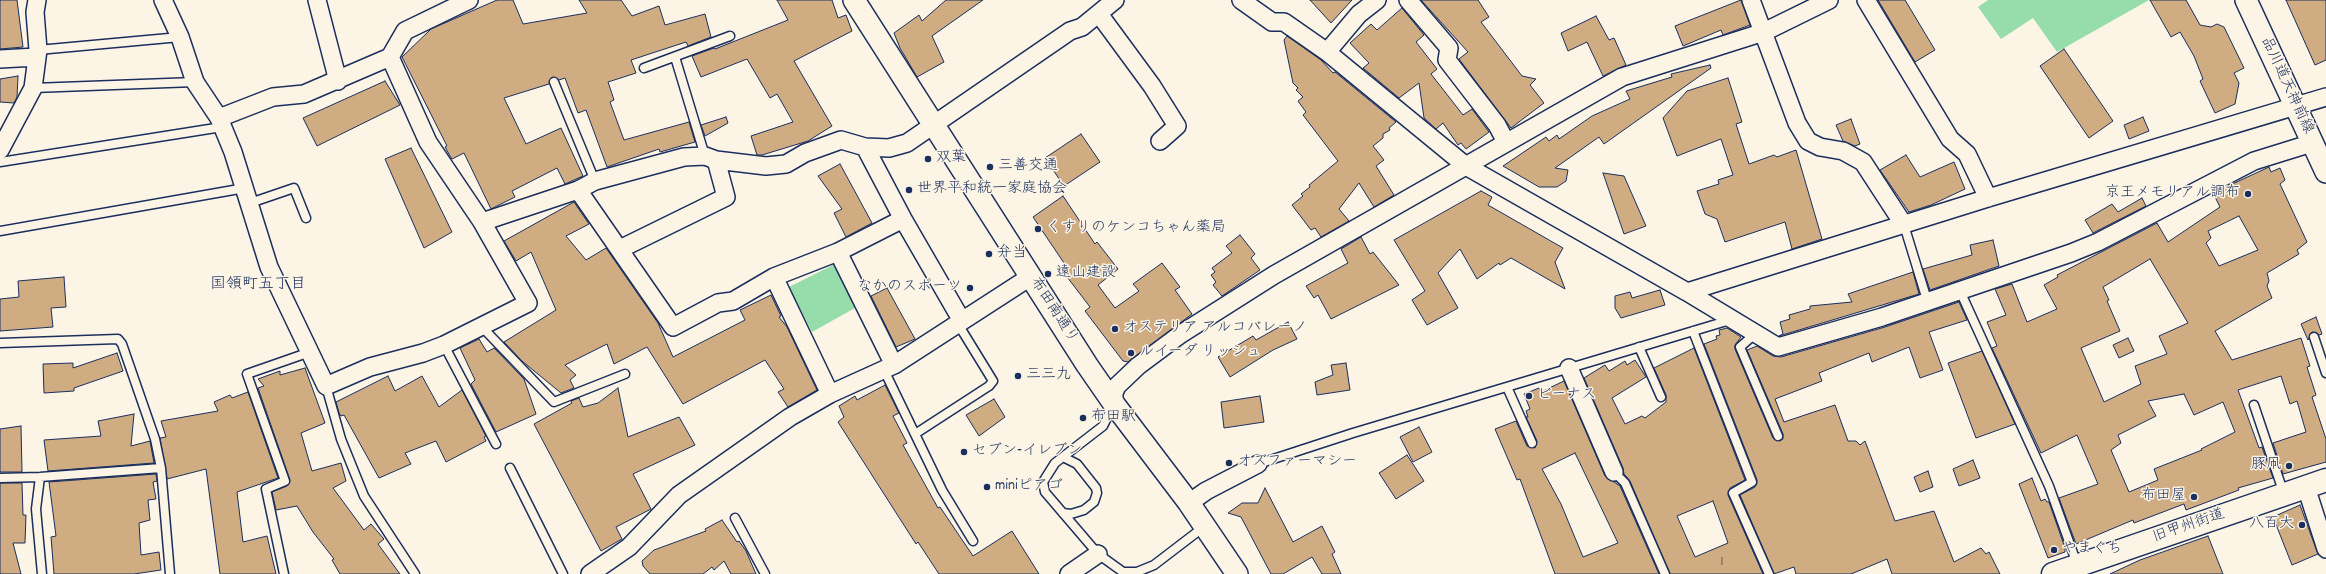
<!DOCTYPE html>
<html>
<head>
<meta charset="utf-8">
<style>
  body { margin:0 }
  canvas { display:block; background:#fcf5e5 }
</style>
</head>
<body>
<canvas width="2326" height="574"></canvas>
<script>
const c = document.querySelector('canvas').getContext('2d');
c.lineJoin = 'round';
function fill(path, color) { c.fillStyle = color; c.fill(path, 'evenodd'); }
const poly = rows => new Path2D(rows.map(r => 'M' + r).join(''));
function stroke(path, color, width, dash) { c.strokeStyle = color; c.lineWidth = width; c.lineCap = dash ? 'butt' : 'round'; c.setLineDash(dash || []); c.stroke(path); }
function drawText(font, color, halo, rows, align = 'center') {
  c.font = font + ' Dekko,"Klee One",sans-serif'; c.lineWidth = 3; c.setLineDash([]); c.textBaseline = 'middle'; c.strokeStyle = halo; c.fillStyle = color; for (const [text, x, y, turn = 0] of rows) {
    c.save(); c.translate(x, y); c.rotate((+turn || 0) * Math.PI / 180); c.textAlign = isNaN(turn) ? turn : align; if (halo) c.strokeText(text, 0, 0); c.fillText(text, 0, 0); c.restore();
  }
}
const green = poly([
  [1988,0,2149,0,2057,52,2033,18,2001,39,1978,7],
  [835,264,855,308,812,332,789,287]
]);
const building = poly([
  [0,0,17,0,23,47,0,49,0,0],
  [497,0,513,0,523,24,587,13,579,0,621,0,632,16,659,6,665,25,705,14,711,37,688,46,686,42,631,60,636,73,608,82,614,100,610,102,624,140,689,122,695,142,660,152,659,149,607,167,586,110,578,113,565,78,559,80,552,77,549,84,504,98,526,144,561,128,583,176,565,184,557,168,512,191,515,197,491,209,464,153,452,159,450,156,445,147,447,146,402,57,431,29,497,0],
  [777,0,832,0,838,18,846,15,852,31,794,61,832,126,808,141,762,155,757,155,751,136,793,122,777,94,770,98,747,59,701,77,692,56,714,48,715,49,788,20,777,0],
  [946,0,983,0,932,36,944,62,917,77,900,48,894,33,919,15,922,21,946,0],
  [1310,0,1352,0,1331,23,1310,0],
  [1421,0,1478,0,1489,17,1481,22,1522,76,1536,79,1530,85,1544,103,1511,128,1459,59,1468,52,1421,0],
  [1741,0,1750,25,1723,35,1721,30,1683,46,1675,26,1741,0],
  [1878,0,1905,0,1935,50,1915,62,1878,0],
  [2150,0,2186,0,2200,25,2211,27,2217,24,2224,27,2244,68,2234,73,2239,83,2235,104,2215,113,2200,81,2203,79,2194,56,2180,32,2171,37,2150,0],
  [2286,0,2326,0,2326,60,2315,65,2286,0],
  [1402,8,1424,35,1416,42,1437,69,1431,74,1463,115,1472,109,1489,132,1466,149,1461,143,1458,145,1443,123,1436,129,1424,118,1419,83,1399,98,1363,68,1369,63,1350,43,1371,24,1377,30,1402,8],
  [1596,16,1609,40,1614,38,1626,65,1603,76,1587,42,1568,51,1561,33,1596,16],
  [1287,36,1321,60,1333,73,1335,72,1396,122,1389,128,1390,130,1383,134,1383,138,1373,146,1384,160,1376,166,1394,195,1374,207,1359,183,1339,209,1349,221,1321,237,1315,228,1311,230,1292,205,1303,196,1301,194,1310,187,1309,185,1338,161,1303,115,1306,112,1298,101,1303,97,1296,90,1298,88,1293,83,1284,40,1287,36],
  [2064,49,2113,121,2089,138,2040,66,2064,49],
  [1710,65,1711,68,1604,144,1599,137,1555,168,1568,170,1566,181,1557,187,1539,187,1503,166,1546,137,1549,141,1557,135,1559,139,1592,116,1630,99,1626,91,1672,77,1671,74,1710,65],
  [18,76,17,97,14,103,0,102,0,79,18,76],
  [1728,78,1742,122,1736,124,1749,164,1774,155,1777,157,1796,150,1822,239,1792,249,1785,222,1725,242,1717,219,1705,214,1697,191,1719,184,1718,180,1733,175,1721,139,1677,156,1663,118,1687,91,1728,78],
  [385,81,400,105,317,146,303,118,385,81],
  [726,117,728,123,705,136,701,125,726,117],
  [2143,117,2149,131,2129,139,2124,125,2143,117],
  [1851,119,1860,144,1855,146,1843,141,1836,125,1851,119],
  [1081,134,1100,162,1064,186,1045,158,1081,134],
  [411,148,452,232,424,248,385,159,411,148],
  [1906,155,1920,177,1954,162,1965,189,1931,205,1909,212,1880,170,1906,155],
  [840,164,872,223,846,237,834,213,842,209,818,176,840,164],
  [2269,167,2271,172,2280,168,2285,180,2280,184,2307,242,2297,250,2299,254,2267,273,2269,281,2267,286,2272,298,2215,331,2232,360,2301,338,2310,366,2307,367,2316,395,2312,397,2326,439,2326,462,2283,474,2273,443,2306,432,2297,401,2290,404,2281,376,2238,390,2259,448,2262,447,2273,478,2238,488,2239,490,2186,510,2184,504,2134,523,2133,520,2076,544,2059,498,2098,484,2077,435,2041,453,1992,348,1997,346,1987,322,2006,315,1995,289,2012,284,2027,322,2057,309,2044,285,2058,277,2057,275,2157,223,2168,242,2220,207,2213,193,2269,167],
  [2239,216,2258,250,2219,266,2206,243,2211,238,2208,231,2239,216],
  [2150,259,2188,323,2159,336,2167,354,2135,366,2141,384,2104,402,2081,348,2120,331,2107,301,2109,300,2103,287,2150,259],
  [2184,394,2194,415,2223,402,2235,432,2201,449,2202,450,2154,469,2158,480,2129,492,2111,450,2121,443,2118,435,2156,416,2148,401,2184,394],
  [1603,173,1624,176,1646,226,1624,234,1603,173],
  [1481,191,1492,197,1488,205,1563,248,1555,262,1565,289,1511,258,1500,265,1499,263,1477,279,1460,249,1438,273,1458,308,1427,325,1412,300,1425,291,1394,240,1481,191],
  [1063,196,1095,244,1097,242,1118,269,1098,285,1115,308,1139,291,1133,284,1162,263,1180,287,1175,290,1192,314,1128,362,1123,361,1085,311,1090,307,1061,269,1066,266,1033,217,1063,196],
  [2142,198,2146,206,2093,233,2085,220,2112,204,2118,212,2142,198],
  [574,202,589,224,566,236,586,260,606,248,658,323,673,357,745,320,740,310,771,295,781,316,779,317,787,327,817,390,788,407,778,392,784,389,765,360,683,404,647,347,614,364,607,344,565,365,576,375,570,380,574,388,561,393,522,361,504,342,556,310,531,252,516,261,504,241,574,202],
  [1240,235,1255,254,1251,258,1260,270,1222,296,1213,285,1216,282,1211,275,1215,272,1212,268,1232,253,1226,246,1240,235],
  [1361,237,1370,254,1373,252,1399,285,1331,319,1318,295,1314,298,1306,286,1348,263,1341,249,1361,237],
  [1993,240,1999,266,1930,290,1923,269,1972,255,1970,245,1993,240],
  [1913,272,1919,294,1779,336,1783,334,1780,322,1790,319,1789,315,1810,309,1810,306,1852,302,1848,294,1913,272],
  [64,277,66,307,51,308,53,327,0,331,0,299,19,297,18,281,64,277],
  [887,288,915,339,896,347,871,296,887,288],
  [1660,290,1665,305,1621,318,1615,308,1615,296,1630,292,1632,298,1660,290],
  [1959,302,1967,320,1929,332,1943,370,1920,378,1909,347,1872,362,1869,353,1819,373,1822,381,1775,399,1784,422,1835,405,1848,441,1856,441,1860,445,1865,441,1895,521,1934,511,1954,562,1981,548,1986,554,1989,552,2000,574,1892,574,1887,559,1851,574,1796,574,1794,567,1774,574,1740,495,1755,487,1757,480,1704,344,1717,339,1716,336,1720,335,1719,330,1727,328,1741,337,1735,345,1735,349,1773,438,1780,441,1783,439,1783,434,1747,350,1757,346,1773,356,1781,357,1885,327,1959,302],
  [2316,317,2322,334,2319,335,2312,332,2308,340,2301,324,2316,317],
  [1288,322,1297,339,1273,350,1230,377,1218,357,1253,336,1256,340,1288,322],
  [2128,338,2134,351,2119,358,2113,345,2128,338],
  [479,339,487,352,494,348,524,379,536,414,496,432,471,384,475,380,460,348,479,339],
  [1694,348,1745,480,1730,488,1728,495,1763,574,1670,574,1630,481,1624,474,1623,468,1584,378,1605,365,1609,371,1625,361,1627,365,1635,360,1646,377,1612,398,1625,424,1642,416,1645,418,1666,402,1666,395,1654,368,1694,348],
  [1713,501,1728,543,1695,557,1677,516,1713,501],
  [1982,351,2015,424,1976,438,1948,363,1982,351],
  [117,353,123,371,74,388,74,391,44,393,43,364,73,363,73,368,117,353],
  [1346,363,1350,390,1317,395,1315,382,1333,375,1331,365,1346,363],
  [305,368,325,423,301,433,312,471,341,463,346,481,333,488,364,530,371,524,384,539,378,544,400,574,340,574,332,560,334,559,313,532,297,506,276,510,272,492,287,486,290,480,258,388,264,386,258,379,280,371,280,375,305,368],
  [388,376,395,391,422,376,439,407,462,390,486,436,484,437,486,441,446,462,436,441,405,453,411,464,379,478,344,415,341,416,339,413,336,402,388,376],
  [1564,381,1605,476,1620,486,1659,574,1555,574,1520,479,1517,480,1495,429,1516,421,1527,446,1535,448,1537,441,1526,417,1528,417,1526,411,1530,409,1524,394,1539,388,1541,392,1564,381],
  [1575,453,1618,543,1583,557,1561,504,1542,469,1575,453],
  [885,385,899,413,893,416,907,443,903,445,938,508,940,507,973,556,1012,531,1039,574,939,574,918,542,916,544,838,422,844,417,839,406,855,396,857,400,885,385],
  [618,388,628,437,679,417,695,445,633,474,651,509,616,527,622,539,601,551,534,424,572,403,571,401,579,398,583,407,598,403,618,388],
  [248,392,278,478,237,492,243,542,267,536,276,574,220,574,206,469,167,479,160,438,166,437,161,421,218,411,214,402,230,395,232,398,248,392],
  [1260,396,1264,422,1224,428,1221,402,1260,396],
  [994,399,1005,417,979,436,966,415,994,399],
  [134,414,131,446,150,441,154,463,48,471,44,440,101,436,98,421,134,414],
  [21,426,22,472,0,472,0,429,21,426],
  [1419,427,1432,452,1413,462,1400,437,1419,427],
  [1407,455,1424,481,1396,499,1379,473,1407,455],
  [1973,460,1980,478,1959,486,1953,469,1973,460],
  [1928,471,1933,487,1920,492,1914,477,1928,471],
  [156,474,157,481,153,482,156,499,148,500,150,520,139,523,141,555,159,552,161,570,134,574,54,574,51,537,56,536,49,482,156,474],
  [2032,478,2041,501,2045,499,2047,502,2049,502,2065,548,2065,552,2048,558,2019,484,2032,478],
  [0,483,22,483,23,515,26,515,25,543,13,543,21,574,0,574,0,483],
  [1265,488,1293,542,1322,526,1335,552,1332,554,1341,574,1322,574,1312,557,1283,574,1271,574,1241,517,1228,513,1242,503,1258,503,1265,488],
  [2300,505,2318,554,2292,565,2273,517,2300,505],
  [722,520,737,542,739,541,746,551,756,574,731,574,724,561,714,570,712,567,703,574,650,574,643,566,642,561,654,550,706,531,705,529,722,520],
  [2208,536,2223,574,2110,574,2140,560,2208,536]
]);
const service = poly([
  [38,50,180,37],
  [675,57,705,156],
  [644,68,730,36],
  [554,82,595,181],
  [33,88,195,82],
  [0,162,222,127],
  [250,203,294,188,306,218],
  [1904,225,1927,300],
  [0,231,245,188],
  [1960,291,2049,486,2077,564],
  [482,327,554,402,625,374],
  [1693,331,1752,482,1733,493,1769,574],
  [1755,334,1740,347,1778,436],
  [2314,337,2326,373],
  [0,343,118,339,122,344,155,439,161,468,170,574],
  [444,345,496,444],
  [1639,347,1661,397],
  [884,370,942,490,973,541],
  [326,386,341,439,364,496,415,574],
  [1507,387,1532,443],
  [2254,405,2284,494],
  [1113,406,1103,426,1055,463,1043,482,1045,492,1098,554,1123,572,1137,572,1154,565,1205,526],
  [915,434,989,386,993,381,958,324],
  [1258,464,1353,433,1730,320],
  [510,468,563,574],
  [1614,472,1625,483,1665,574],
  [40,477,36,509,42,574],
  [0,478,40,477,161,468],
  [1063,513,1071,514,1084,510,1094,502,1097,493,1096,488,1077,464,1063,457],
  [735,518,765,574],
  [284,574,266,489,285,481,247,374,310,352]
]);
const minor = poly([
  [163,0,180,37,195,82,219,118,233,152,269,267,326,386,370,367,423,353,444,345,528,303,482,222,428,142,390,57,405,31,469,0],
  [317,0,338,81],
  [1241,0,1272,22,1284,22,1327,52,1466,166,1687,292,1778,347,1882,317,2071,253,2098,242,2254,161,2312,143],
  [1408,0,1449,48,1447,60,1497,125,1506,142],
  [1751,0,1797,123,1808,141,1820,147,1843,151,1863,162,1904,225],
  [1866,0,1950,139,1967,154,1988,198],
  [1099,14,1152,86,1177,126,1160,141],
  [1327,52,1359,14,1377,0],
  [0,59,36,57],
  [219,118,273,97,304,94,390,57],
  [865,147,903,219,962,321],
  [0,150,33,88,38,50,35,12,37,0],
  [578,190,673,327,718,303,733,301,774,277,838,252,894,365],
  [482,222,578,190,595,181,684,157,705,156,716,160,766,166,786,164,805,153,841,140,865,147,889,148,907,143,1070,31,1082,27,1115,0],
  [620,249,726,197,716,160],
  [838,252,903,219],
  [774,277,830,394],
  [1687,292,1988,198,2326,97],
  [1569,368,1614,472],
  [1114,404,1114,393,1117,386,1138,366,1181,334,1274,275,1622,77,1764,32,1829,0],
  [2306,487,2326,549],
  [1189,503,1206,491,1258,464],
  [590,574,629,547,679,495,790,417,830,394,894,365,1030,277],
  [1069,574,1098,554]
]);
const tertiary = poly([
  [854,0,1087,365,1114,404,1189,503,1237,574],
  [2246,0,2326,172]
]);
const secondary = poly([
  [2053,574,2326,480]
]);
const markers = [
  [928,159,4,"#1b2f5e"],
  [990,167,4,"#1b2f5e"],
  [909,190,4,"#1b2f5e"],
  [2248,194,4,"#1b2f5e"],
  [1038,229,4,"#1b2f5e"],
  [989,254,4,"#1b2f5e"],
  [1048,274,4,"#1b2f5e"],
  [970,288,4,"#1b2f5e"],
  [1115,329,4,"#1b2f5e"],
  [1131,353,4,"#1b2f5e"],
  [1018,376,4,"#1b2f5e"],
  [1529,396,4,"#1b2f5e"],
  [1083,418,4,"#1b2f5e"],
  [964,452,4,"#1b2f5e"],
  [1229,463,4,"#1b2f5e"],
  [2289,466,4,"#1b2f5e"],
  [987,487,4,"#1b2f5e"],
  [2194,497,4,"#1b2f5e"],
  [2302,525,4,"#1b2f5e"],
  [2054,550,4,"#1b2f5e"]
];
const numberNames = [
  ["1",1722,563]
];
const streetNames = [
  ["品川道天神前線",2286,86,65],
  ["布田南通り",1053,311,57],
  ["旧甲州街道",2189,527,-19]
];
const poiNames = [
  ["双葉",936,159],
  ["三善交通",998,167],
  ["世界平和統一家庭協会",917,190],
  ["京王メモリアル調布",2240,194,"right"],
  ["くすりのケンコちゃん薬局",1046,229],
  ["弁当",997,254],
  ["遠山建設",1056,274],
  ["なかのスポーツ",962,288,"right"],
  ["オステリア アルコバレーノ",1123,329],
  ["ルイーダ リッシュ",1139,353],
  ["三三九",1026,376],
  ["ビーナス",1537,396],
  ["布田駅",1091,418],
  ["セブン-イレブン",972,452],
  ["オズファーマシー",1237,463],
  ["豚凧",2281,466,"right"],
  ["miniピアゴ",995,487],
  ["布田屋",2186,497,"right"],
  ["八百大",2294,525,"right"],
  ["やまぐち",2062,550]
];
const neighbourhoodNames = [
  ["国領町五丁目",258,286]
];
fill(green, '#96ddab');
fill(building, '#d0ac82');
stroke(building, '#1b2f5e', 1);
stroke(service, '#1b2f5e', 11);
stroke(minor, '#1b2f5e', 20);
stroke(tertiary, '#1b2f5e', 24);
stroke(secondary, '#1b2f5e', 25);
stroke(service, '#fcf5e5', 8);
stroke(minor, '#fcf5e5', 17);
stroke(tertiary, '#fcf5e5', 21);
stroke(secondary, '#fcf5e5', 22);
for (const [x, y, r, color] of markers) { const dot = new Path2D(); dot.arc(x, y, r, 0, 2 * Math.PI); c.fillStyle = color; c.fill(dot); stroke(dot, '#fcf5e5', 1.5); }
drawText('13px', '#484e67', null, numberNames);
drawText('15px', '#1b2f5e', '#fcf5e5', streetNames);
drawText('15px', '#1b2f5e', '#fcf5e5', poiNames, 'left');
drawText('16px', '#1b2f5e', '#fcf5e5', neighbourhoodNames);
</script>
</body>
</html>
